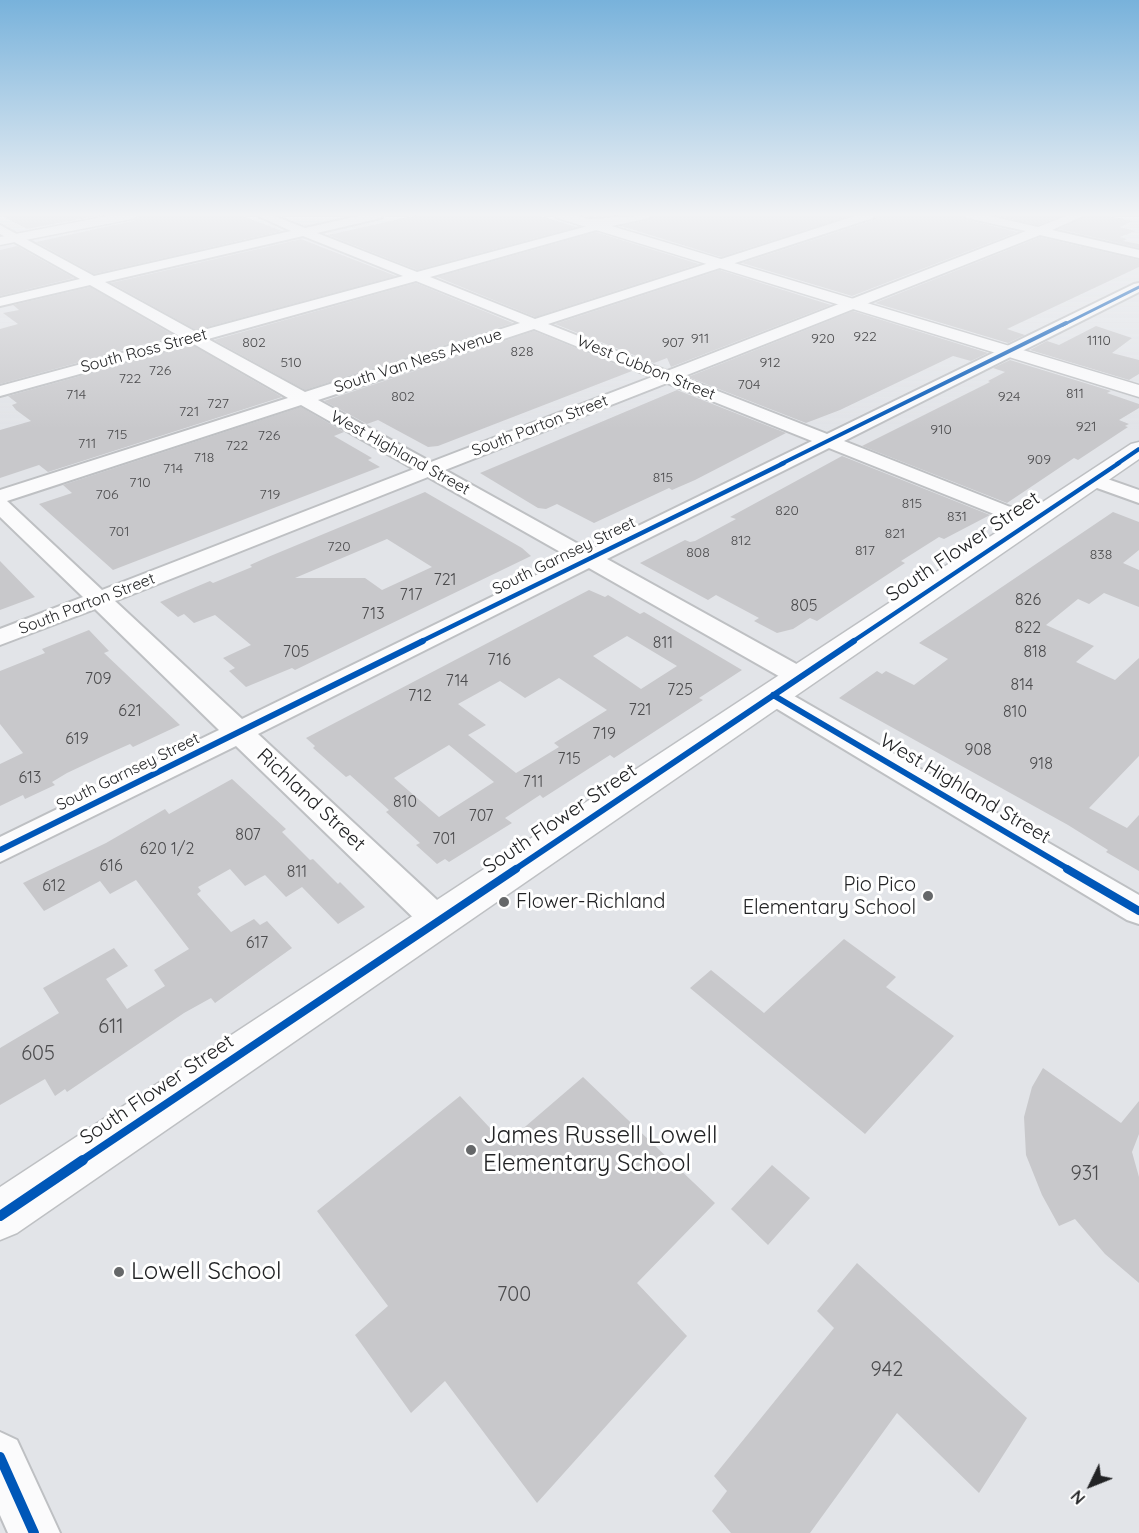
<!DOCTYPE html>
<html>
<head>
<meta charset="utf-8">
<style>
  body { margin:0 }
  #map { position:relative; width:1139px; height:1533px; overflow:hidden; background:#e2e4e8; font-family:Quicksand,sans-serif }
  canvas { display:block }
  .north { position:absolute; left:1061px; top:1455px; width:60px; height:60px; -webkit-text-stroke:4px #fff; paint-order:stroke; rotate:227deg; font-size:16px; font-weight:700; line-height:24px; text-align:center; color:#222325 }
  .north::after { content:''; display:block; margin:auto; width:21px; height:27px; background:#222325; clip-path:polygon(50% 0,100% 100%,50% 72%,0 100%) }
</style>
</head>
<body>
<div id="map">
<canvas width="1139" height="1533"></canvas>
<div class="north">N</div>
</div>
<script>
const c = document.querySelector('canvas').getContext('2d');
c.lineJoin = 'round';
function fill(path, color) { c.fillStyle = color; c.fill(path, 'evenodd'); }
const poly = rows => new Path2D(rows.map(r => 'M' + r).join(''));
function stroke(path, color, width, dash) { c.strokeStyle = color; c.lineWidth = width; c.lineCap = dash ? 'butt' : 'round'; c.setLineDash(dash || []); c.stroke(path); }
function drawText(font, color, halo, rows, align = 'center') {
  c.font = font + ' Quicksand,sans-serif'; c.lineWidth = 6; c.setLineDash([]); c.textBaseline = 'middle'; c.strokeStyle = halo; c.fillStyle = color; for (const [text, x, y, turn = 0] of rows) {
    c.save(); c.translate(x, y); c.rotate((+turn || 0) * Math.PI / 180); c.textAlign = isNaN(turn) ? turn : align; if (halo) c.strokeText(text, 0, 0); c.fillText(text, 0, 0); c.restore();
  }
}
const building = poly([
  [0,215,103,215,27,229],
  [141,215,240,215,282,231,94,274,36,242,132,221],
  [417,215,538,215,577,227,417,270,328,235],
  [653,215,852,215,721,257,621,226,649,220],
  [877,215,963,215,967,220,1018,232,852,296,742,263,874,220],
  [994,215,1064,215,1038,225],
  [1087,215,1103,215,1133,221,1120,227,1136,231,1120,237,1127,239,1123,241,1139,244,1139,248,1059,229],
  [596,232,699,264,535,317,437,277],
  [1040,237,1139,260,1139,267,1007,329,1025,335,1008,343,875,303],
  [301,239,396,276,196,330,111,283],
  [17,246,74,278,0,296,0,250],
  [720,270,831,305,671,367,667,358,654,363,555,324],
  [416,283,513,323,305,390,214,340],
  [90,287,175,336,0,384,0,329,18,324,3,313,19,310,13,305],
  [853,311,988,353,971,361,953,356,840,410,806,423,688,377],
  [1096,326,1132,338,1112,353,1139,360,1139,374,1129,380,1030,350,1047,341,1059,345],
  [534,331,632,371,438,446,428,447,378,420,367,424,324,401],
  [192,345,282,397,48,472,39,465,0,478,0,430,31,421,16,410,12,405,17,403,8,396],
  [1010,360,1111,391,1107,393,1139,404,1139,408,1119,420,1129,424,1125,426,1128,427,1078,460,1074,458,1007,503,862,446,990,382,988,381,1005,372,993,368],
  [677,390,786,433,695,480,672,490,669,488,594,523,557,504,546,509,538,508,480,473],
  [301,407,344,432,334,436,372,458,368,460,380,467,113,570,39,504,72,493,63,485],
  [842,456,990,515,944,539,939,537,901,561,905,563,817,621,810,618,793,629,777,633,754,621,759,618,716,595,708,600,640,563,685,540,690,542,695,541,736,519,730,517],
  [425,492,522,548,531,556,295,670,292,668,246,687,229,671,235,668,223,658,251,645,215,615,194,623,184,614,178,617,160,602,210,581,213,583,252,567,250,565,268,557],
  [387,539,432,567,382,590,365,578,295,578],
  [1113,512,1139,522,1139,550,1123,563,1139,570,1139,607,1104,593,1089,604,1078,599,1046,625,1094,646,1076,662,1115,680,1139,658,1139,756,1089,808,1127,828,1139,815,1139,871,1106,852,1108,850,1068,825,839,698,877,671,882,674,886,671,914,685,948,659,919,643],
  [0,561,35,597,0,610],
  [589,590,605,597,608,595,640,614,644,612,742,670,699,698,703,700,614,758,610,755,543,798,540,795,505,818,512,823,449,862,445,859,437,864,416,845,420,843,386,812,389,810,350,775,346,777,313,748,315,746,306,738],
  [627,636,677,666,641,689,593,656],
  [559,678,607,710,554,743,559,747,516,773,468,735,486,725,458,704,500,681,525,698],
  [449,745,494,782,439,817,394,778],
  [89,630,109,651,104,653,180,725,133,747,130,744,103,756,67,773,52,782,55,785,25,799,23,795,0,806,0,764,23,753,0,724,0,671,45,653,42,649],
  [232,779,286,829,282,832,310,860,313,859,338,884,340,882,365,907,338,924,302,887,286,897,265,875,245,886,230,869,198,887,201,891,197,894,231,932,254,919,260,925,267,921,292,948,215,1003,211,998,184,1013,67,1092,65,1089,55,1096,45,1079,0,1105,0,1048,59,1013,43,988,114,948,128,966,106,979,127,1009,165,986,154,970,189,949,136,880,110,894,100,881,44,911,23,883,106,843,165,809,169,814],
  [844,939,896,977,886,987,954,1036,865,1134,690,988,711,970,764,1013],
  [1043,1068,1121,1123,1139,1101,1139,1134,1132,1152,1139,1177,1139,1283,1105,1254,1075,1219,1059,1226,1042,1195,1026,1155,1024,1117,1032,1087],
  [583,1077,715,1203,637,1283,687,1336,537,1503,445,1381,411,1413,355,1335,388,1306,317,1211,460,1096,505,1144],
  [772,1165,810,1198,768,1245,731,1209],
  [857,1263,1027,1418,979,1493,897,1413,810,1533,731,1533,712,1511,727,1491,714,1476,834,1328,817,1311]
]);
const street = poly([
  [256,215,272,215,305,228,363,215,383,215,381,218,317,233,417,272,588,226,585,223,591,219,651,215,649,218,607,227,430,277,535,319,858,215,875,215,873,218,548,324,667,371,1026,231,967,218,965,215,985,215,1038,227,1069,215,1085,215,1052,230,1139,250,1139,258,1040,235,682,377,827,434,1134,284,1139,283,1139,292,844,441,1038,518,1042,522,1038,526,1024,526,829,448,607,559,809,671,813,677,809,683,800,685,791,683,589,568,258,734,450,912,455,921,450,930,438,934,426,930,236,746,0,862,0,837,219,730,95,609,0,645,0,629,83,597,0,517,0,490,288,398,192,343,0,396,0,386,181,337,90,285,0,306,0,298,80,279,0,234,0,225,94,276,291,231,256,215],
  [303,236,403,276,196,332,105,282,303,236],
  [416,281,520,323,305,392,208,339,416,281],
  [534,329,652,377,431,462,318,400,534,329],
  [667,383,812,441,589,550,445,470,667,383],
  [301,405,414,469,102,590,7,501,301,405],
  [428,477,571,558,242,719,115,601,428,477],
  [1093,474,1139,490,1139,503,1086,484,1083,480,1086,476,1093,474],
  [773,687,782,689,1139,895,1139,924,1127,920,764,701,760,695,764,689,773,687],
  [0,1432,17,1440,60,1533,8,1533,0,1515,0,1432]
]);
const secondary = poly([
  [113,215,139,215,132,219,0,245,0,237,113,215],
  [555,215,575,215,1139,385,1139,397,557,218,555,215],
  [1139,442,1139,459,17,1233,0,1240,0,1187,1131,444,1139,442]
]);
const cyclewayFar5 = poly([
  [1063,325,1139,287]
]);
const cyclewayFar4 = poly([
  [781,464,1066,323],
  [1117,464,1139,449]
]);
const cyclewayFar3 = poly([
  [420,642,784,463],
  [852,642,1119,463]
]);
const cyclewayFar2 = poly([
  [773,695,1070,870],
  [0,850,423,641],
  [514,870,854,641]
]);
const cyclewayFar1 = poly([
  [1067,869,1139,911],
  [81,1161,516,869]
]);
const cycleway = poly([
  [0,1216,83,1160],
  [0,1457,34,1533]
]);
const markers = [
  [928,896,6,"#656769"],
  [504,902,6,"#656769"],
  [471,1150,6,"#656769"],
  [119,1272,6,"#656769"]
];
const farNumbernames = [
  ["922",865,337],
  ["911",700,339],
  ["920",823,339],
  ["1110",1099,341],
  ["802",254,343],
  ["907",673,343],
  ["828",522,352],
  ["510",291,363],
  ["912",770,363],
  ["726",160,371],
  ["722",130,379],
  ["704",749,385],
  ["811",1075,394],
  ["714",76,395],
  ["802",403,397],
  ["924",1009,397],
  ["727",218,404],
  ["721",189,412],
  ["921",1086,427],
  ["910",941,430],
  ["715",117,435],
  ["726",269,436],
  ["711",87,444],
  ["722",237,446],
  ["718",204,458],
  ["909",1039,460],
  ["714",173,469],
  ["815",663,478],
  ["710",140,483],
  ["706",107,495],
  ["719",270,495],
  ["815",912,504],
  ["820",787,511],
  ["831",957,517],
  ["701",119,532],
  ["821",895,534],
  ["812",741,541],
  ["720",339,547],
  ["817",865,551],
  ["808",698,553],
  ["838",1101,555]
];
const farStreetnames = [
  ["South Ross Street",144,351,-15],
  ["South Van Ness Avenue",418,361,-18],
  ["West Cubbon Street",646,368,22],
  ["South Parton Street",540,426,-21],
  ["West Highland Street",400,453,29],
  ["South Garnsey Street",564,556,-26],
  ["South Parton Street",87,604,-21],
  ["South Garnsey Street",128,772,-26]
];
const numberNames = [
  ["721",445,580],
  ["717",411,595],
  ["826",1028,600],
  ["805",804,606],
  ["713",373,614],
  ["822",1028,628],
  ["811",663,643],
  ["705",296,652],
  ["818",1035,652],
  ["716",499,660],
  ["709",98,679],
  ["714",457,681],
  ["814",1022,685],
  ["725",680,690],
  ["712",420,696],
  ["721",640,710],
  ["621",130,711],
  ["810",1015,712],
  ["719",604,734],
  ["619",77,739],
  ["908",978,750],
  ["715",569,759],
  ["918",1041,764],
  ["613",30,778],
  ["711",533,782],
  ["810",405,802],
  ["707",481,816],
  ["807",248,835],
  ["701",444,839],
  ["620 1/2",167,849],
  ["616",111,866],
  ["811",297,872],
  ["612",54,886],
  ["617",257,943]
];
const streetNames = [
  ["South Flower Street",963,547,-34],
  ["West Highland Street",965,789,31],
  ["Richland Street",311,800,43],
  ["South Flower Street",560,819,-34],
  ["South Flower Street",157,1090,-34]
];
const poiNames = [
  ["Pio Pico",916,885],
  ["Elementary School",916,908],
  ["Flower-Richland",516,902,"left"]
];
const nearNumbernames = [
  ["611",111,1027],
  ["605",38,1054],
  ["931",1085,1174],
  ["700",514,1295],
  ["942",887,1370]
];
const nearPoinames = [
  ["James Russell Lowell",483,1136],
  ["Elementary School",483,1164],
  ["Lowell School",131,1272]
];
fill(building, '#c8c8cb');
stroke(street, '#bec0c3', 4);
stroke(secondary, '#bec0c3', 3);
fill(street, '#fbfbfc');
fill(secondary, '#fbfbfc');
stroke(cyclewayFar5, '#0057b8', 3);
stroke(cyclewayFar4, '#0057b8', 4);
stroke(cyclewayFar3, '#0057b8', 4.5);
stroke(cyclewayFar2, '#0057b8', 6);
stroke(cyclewayFar1, '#0057b8', 8);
stroke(cycleway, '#0057b8', 10);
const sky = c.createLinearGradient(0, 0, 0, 429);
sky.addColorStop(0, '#78b2db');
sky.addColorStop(0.5, '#f2f3f5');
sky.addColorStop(1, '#f2f3f500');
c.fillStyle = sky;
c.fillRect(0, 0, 1139, 429);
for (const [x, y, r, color] of markers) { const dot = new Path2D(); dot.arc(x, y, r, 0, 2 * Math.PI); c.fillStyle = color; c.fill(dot); stroke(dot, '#fff', 2); }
drawText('14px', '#4c4c4e', null, farNumbernames);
drawText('16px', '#222325', '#fff', farStreetnames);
drawText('16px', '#4c4c4e', null, numberNames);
drawText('20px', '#222325', '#fff', streetNames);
drawText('20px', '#222325', '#fff', poiNames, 'right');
drawText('20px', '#4c4c4e', null, nearNumbernames);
drawText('24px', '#222325', '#fff', nearPoinames, 'left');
</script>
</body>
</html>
